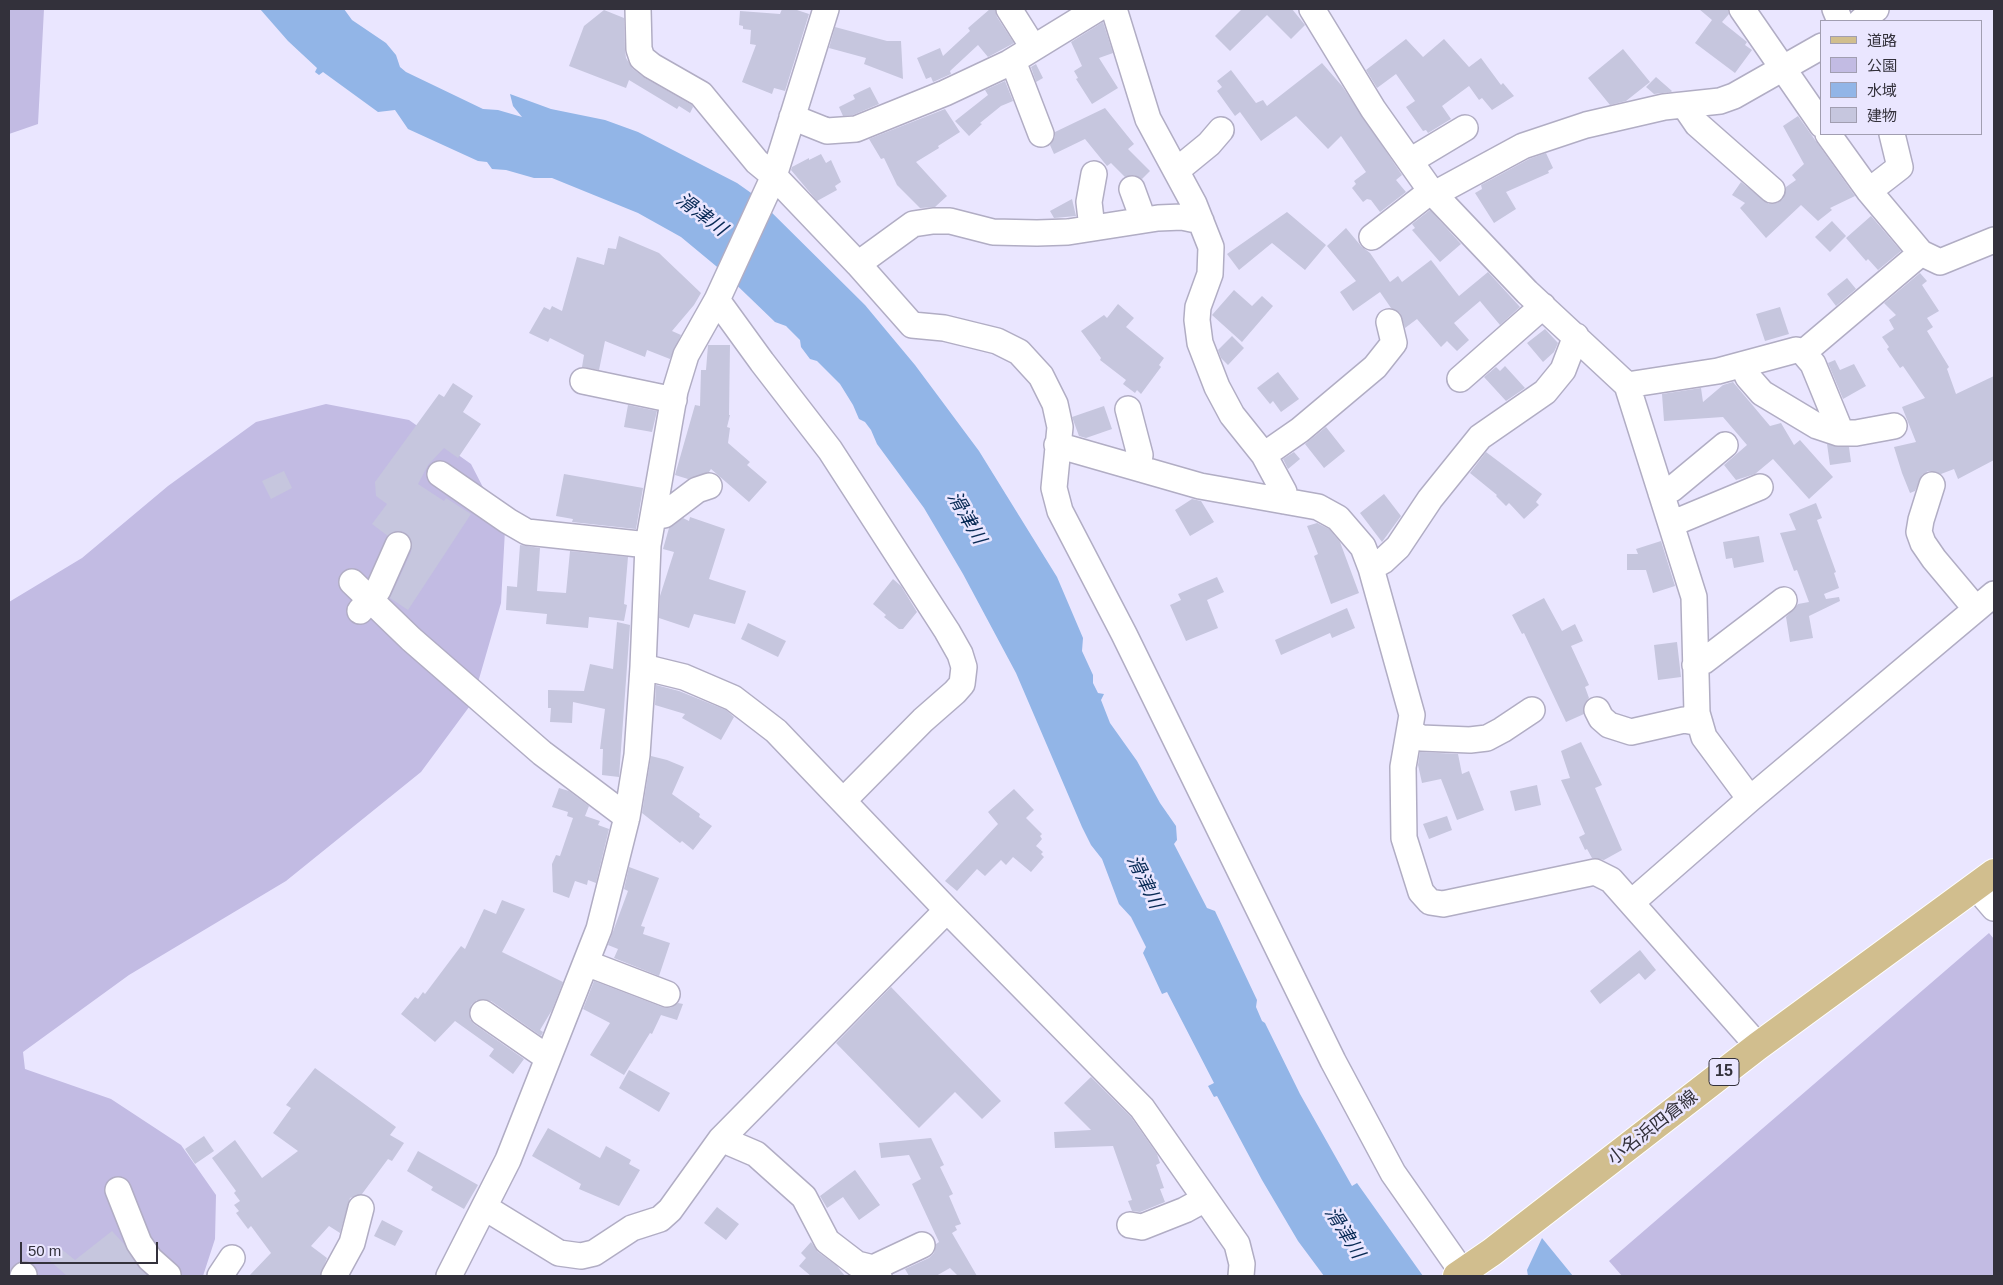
<!DOCTYPE html>
<html>
<head>
<meta charset="utf-8">
<style>
  body { margin:0 }
  #map { position:relative; width:2003px; height:1285px; overflow:hidden; background:#eae6ff; font-family:Helvetica,"Noto Sans JP",sans-serif }
  canvas { display:block }
  .frame { position:absolute; inset:0; border:10px solid #33313b; pointer-events:none }
  .legend { position:absolute; left:1820px; top:20px; width:162px; height:115px; box-sizing:border-box; background:#eae6ff; border:1px solid #a19eb1; margin:0; padding:6px 9px; list-style:none; font-size:15px; color:#33313b }
  .legend li { display:flex; align-items:center; gap:10px; height:25px }
  .legend b { width:25px; border:1px solid #a19eb1 }
  .scale { position:absolute; left:20px; top:1242px; width:138px; height:22px; box-sizing:border-box; border:2px solid #33313b; border-top:0; padding-left:6px; font-size:15px; line-height:18px; white-space:nowrap; color:#33313b; -webkit-text-stroke:4px #eae6ff; paint-order:stroke }
</style>
</head>
<body>
<div id="map">
<canvas width="2003" height="1285"></canvas>
<div class="frame"></div>
<ul class="legend">
<li><b style="height:6px;background:#d1be8e"></b>道路</li>
<li><b style="height:14px;background:#c2bbe3"></b>公園</li>
<li><b style="height:14px;background:#92b5e7"></b>水域</li>
<li><b style="height:14px;background:#c6c6de"></b>建物</li>
</ul>
<div class="scale">50 m</div>
</div>
<script>
const c = document.querySelector('canvas').getContext('2d');
c.lineJoin = 'round';
function fill(path, color) { c.fillStyle = color; c.fill(path, 'evenodd'); }
const poly = rows => new Path2D(rows.map(r => 'M' + r).join(''));
function stroke(path, color, width, dash) { c.strokeStyle = color; c.lineWidth = width; c.lineCap = dash ? 'butt' : 'round'; c.setLineDash(dash || []); c.stroke(path); }
function drawText(font, color, halo, rows, align = 'center') {
  c.font = font + ' Helvetica,"Noto Sans JP",sans-serif'; c.lineWidth = 5; c.setLineDash([]); c.textBaseline = 'middle'; c.strokeStyle = halo; c.fillStyle = color; for (const [text, x, y, turn = 0] of rows) {
    c.save(); c.translate(x, y); c.rotate((+turn || 0) * Math.PI / 180); c.textAlign = isNaN(turn) ? turn : align; if (halo) c.strokeText(text, 0, 0); c.fillText(text, 0, 0); c.restore();
  }
}
const green = poly([
  [9,9,44,9,38,124,9,134],
  [326,404,409,420,471,464,505,530,501,603,472,703,421,772,286,881,129,975,23,1052,25,1069,111,1099,181,1145,216,1195,215,1239,203,1276,9,1276,9,602,82,558,168,486,256,422],
  [1989,933,1994,939,1994,1276,1622,1276,1609,1261]
]);
const water = poly([
  [260,9,344,9,352,20,386,43,396,55,400,67,406,72,483,109,498,110,522,117,513,106,510,94,551,109,605,120,638,132,737,183,754,195,865,305,915,365,979,451,1057,577,1083,638,1082,651,1093,675,1093,683,1098,693,1104,694,1101,700,1110,723,1137,761,1160,803,1176,826,1177,840,1174,844,1207,908,1215,911,1257,1000,1256,1007,1262,1021,1265,1023,1300,1094,1352,1186,1357,1183,1423,1276,1324,1276,1298,1241,1262,1180,1217,1096,1214,1097,1208,1086,1214,1083,1167,992,1162,994,1143,953,1146,947,1131,917,1119,904,1102,859,1091,845,1082,827,1016,673,963,574,924,508,877,444,871,430,865,422,859,419,853,405,840,384,817,361,810,359,801,347,800,340,786,326,775,322,722,271,681,237,638,213,552,178,534,178,506,170,492,169,487,162,478,161,408,129,395,110,378,112,323,72,319,75,315,72,317,68,288,41],
  [1542,1238,1573,1276,1528,1276,1527,1270]
]);
const building = poly([
  [782,9,794,9,809,14,785,91,774,88,772,94,742,82,756,45,750,44,751,30,743,29,743,26,739,25,740,11,780,14],
  [990,9,995,9,997,17,1014,43,988,57,978,45,950,71,951,74,933,82,931,77,926,79,917,58,940,48,943,56,970,31,968,28],
  [1242,9,1292,9,1305,25,1291,39,1267,15,1230,51,1215,36],
  [1699,9,1728,9,1729,14,1722,22,1747,42,1745,45,1752,50,1735,73,1695,43,1712,20],
  [604,10,624,18,625,50,626,58,633,69,645,78,692,105,693,107,690,113,679,106,677,109,629,80,626,88,569,66,584,26],
  [1103,22,1113,53,1099,58,1118,88,1092,104,1076,79,1078,78,1074,71,1082,66,1071,42],
  [835,27,887,41,901,41,903,79,864,64,866,58,829,48],
  [1406,39,1423,57,1444,39,1469,67,1481,58,1501,85,1503,83,1514,96,1492,110,1482,98,1479,100,1469,86,1442,106,1451,119,1428,133,1426,130,1423,131,1406,107,1415,101,1396,74,1377,88,1366,70],
  [1623,49,1650,82,1626,101,1610,105,1588,78],
  [1322,63,1342,86,1402,175,1396,180,1406,192,1380,212,1371,200,1367,199,1363,202,1352,188,1356,184,1354,181,1366,172,1341,136,1328,149,1296,116,1261,141,1240,112,1235,116,1217,91,1222,87,1217,81,1231,70,1256,103,1263,100,1267,106],
  [1036,64,1043,78,1036,82,1031,67],
  [1656,77,1672,91,1671,92,1654,94,1646,87],
  [1005,81,1013,101,1001,106,980,123,982,124,969,136,955,121,988,95,985,90],
  [870,87,879,104,853,115,843,116,839,107,855,99,853,95],
  [1105,108,1134,144,1128,149,1150,171,1142,179,1134,175,1125,177,1111,163,1107,166,1085,139,1054,154,1050,145,1055,137,1055,132],
  [945,109,960,132,938,146,939,148,916,162,947,196,935,207,920,208,897,185,884,158,881,159,869,139],
  [1798,116,1855,196,1830,208,1832,210,1818,221,1801,205,1766,238,1740,208,1745,203,1732,195,1741,182,1769,204,1777,203,1783,199,1786,187,1796,180,1792,175,1804,164,1783,126],
  [1546,153,1553,168,1548,171,1549,173,1506,192,1516,209,1494,223,1475,193,1482,189,1481,185,1529,159],
  [821,154,826,163,831,160,841,182,835,186,837,190,817,201,791,170,792,167,809,158,809,160],
  [1072,199,1076,216,1054,218,1050,211],
  [1430,210,1461,244,1440,262,1412,230,1415,228,1412,224],
  [1287,212,1326,245,1305,270,1272,243,1239,270,1227,254],
  [1871,216,1901,251,1878,270,1868,259,1866,261,1846,238],
  [1832,221,1846,236,1830,252,1815,237],
  [1346,228,1361,246,1370,253,1390,282,1398,276,1402,282,1431,260,1459,296,1488,272,1520,307,1500,325,1480,301,1454,323,1469,340,1457,351,1447,341,1441,347,1417,319,1405,328,1400,313,1391,308,1380,292,1353,311,1340,292,1356,281,1327,246],
  [619,236,659,253,701,293,694,305,672,331,681,335,670,359,647,350,645,357,605,341,599,370,582,367,584,355,550,338,548,342,529,333,544,307,550,310,552,306,562,311,577,257,604,265,608,248,616,249],
  [1920,273,1927,281,1922,285,1939,311,1927,318,1933,327,1927,331,1949,367,1947,369,1956,394,1994,376,1994,460,1958,479,1954,469,1941,474,1928,471,1922,475,1915,491,1910,493,1902,473,1894,447,1916,442,1902,407,1925,398,1903,366,1900,368,1887,349,1889,347,1882,337,1894,329,1889,320,1896,315,1884,303],
  [1847,278,1856,289,1836,306,1827,294],
  [1234,290,1252,306,1262,296,1273,306,1242,342,1212,315],
  [1118,304,1134,318,1126,327,1164,358,1159,365,1161,367,1141,394,1137,390,1135,393,1123,384,1126,380,1100,360,1101,358,1081,331,1104,315,1107,318],
  [1780,307,1789,334,1765,341,1756,314],
  [1545,329,1558,343,1554,352,1543,362,1527,343],
  [1232,336,1244,348,1228,365,1221,358,1218,350],
  [708,345,730,345,729,415,730,415,727,427,730,428,728,443,750,462,747,465,767,482,749,502,711,469,709,472,688,479,675,475,695,405,700,406,701,370,706,370],
  [1835,360,1840,370,1854,364,1866,386,1843,399,1828,363],
  [1505,366,1525,388,1506,401,1484,377,1496,367,1500,371],
  [1278,372,1299,399,1281,412,1273,401,1270,404,1257,388],
  [1733,382,1770,426,1781,423,1794,445,1800,440,1833,477,1809,499,1773,459,1755,474,1736,480,1724,465,1747,445,1723,417,1664,421,1662,394,1701,388,1703,402,1723,385],
  [453,383,473,396,463,412,481,424,458,458,444,448,428,465,418,484,444,501,446,498,471,514,408,610,390,598,411,552,412,543,404,532,396,531,388,536,372,524,387,504,376,496,375,482,439,394,444,397],
  [628,405,657,411,652,432,624,427],
  [1104,406,1112,429,1086,438,1079,436,1072,417],
  [1326,427,1345,451,1324,468,1305,444],
  [1827,444,1849,447,1851,462,1830,465],
  [1294,452,1300,459,1288,469,1283,459],
  [1486,452,1542,494,1536,502,1539,505,1524,519,1509,503,1506,506,1496,496,1497,495,1470,473],
  [284,471,292,488,271,499,262,481],
  [564,474,643,488,636,529,572,522,573,519,556,516],
  [1384,494,1401,516,1382,542,1360,513],
  [1192,499,1201,501,1214,522,1190,536,1175,510],
  [1816,503,1822,518,1817,520,1836,572,1834,573,1839,588,1824,594,1826,599,1839,597,1840,601,1809,616,1813,638,1790,642,1786,617,1798,604,1809,602,1797,570,1794,571,1780,533,1796,530,1789,514],
  [690,517,725,529,709,579,746,591,735,624,694,614,689,628,659,618,660,596,674,552,663,549,669,528,683,518,689,521],
  [1317,523,1329,529,1340,542,1359,593,1331,604,1314,556,1318,554,1307,526],
  [1759,536,1764,562,1734,568,1732,558,1726,559,1723,542],
  [1661,541,1675,586,1653,593,1646,570,1627,570,1627,554,1638,554,1636,549],
  [520,545,540,548,537,591,566,593,570,551,628,557,624,604,627,605,624,621,589,617,588,628,546,624,547,614,506,610,507,586,517,587],
  [1217,577,1224,592,1207,600,1218,628,1186,641,1170,605,1181,600,1178,594],
  [893,579,901,586,917,612,903,629,899,629,884,617,886,615,873,604],
  [1544,598,1562,631,1575,624,1583,641,1571,646,1589,685,1585,687,1589,698,1585,703,1584,714,1566,722,1524,633,1522,634,1512,615],
  [1347,608,1355,628,1332,638,1330,633,1281,655,1275,640],
  [617,622,630,625,619,777,602,775,603,749,600,749,605,709,573,702,572,723,550,722,551,708,548,708,548,690,584,691,590,664,613,669],
  [748,623,786,641,778,657,741,639],
  [1677,642,1681,677,1658,680,1654,645],
  [656,685,679,691,726,710,734,717,721,740,682,718,685,714,655,705],
  [1581,742,1602,785,1595,788,1622,850,1604,860,1592,858,1587,849,1585,850,1579,837,1585,834,1561,780,1570,778,1561,751],
  [1420,752,1458,754,1462,774,1469,771,1484,810,1457,820,1441,779,1422,783,1418,765],
  [651,756,667,760,684,767,672,794,700,814,699,817,712,826,693,850,682,841,680,843,642,813],
  [1537,785,1541,805,1515,811,1510,791],
  [559,788,569,791,589,806,585,816,600,821,598,825,609,829,596,883,588,880,587,885,575,881,569,898,553,892,552,864,556,855,560,856,573,818,567,816,568,812,552,807],
  [1014,789,1034,810,1026,818,1042,834,1040,836,1042,839,1036,846,1043,852,1041,854,1044,857,1031,872,1013,857,1006,865,1001,860,985,876,977,869,957,891,945,881,998,824,988,812],
  [1447,816,1452,830,1429,839,1423,824],
  [629,867,659,878,641,926,645,927,643,934,670,943,659,976,614,958,618,949,608,945,628,891,624,889],
  [502,900,525,909,502,952,563,982,552,1010,540,1030,543,1032,541,1036,491,1001,477,1000,471,1005,470,1019,474,1024,524,1059,513,1074,489,1056,494,1049,455,1021,435,1042,401,1014,415,997,418,999,423,992,425,994,461,946,465,949,484,909,496,914],
  [1640,950,1656,970,1645,980,1639,973,1600,1004,1590,991],
  [594,981,662,1007,670,1008,678,1003,683,1004,677,1020,661,1015,652,1034,650,1033,624,1075,590,1055,610,1023,583,1009],
  [891,987,1001,1101,982,1119,955,1092,919,1128,836,1043],
  [315,1068,396,1127,390,1135,404,1143,392,1161,388,1159,362,1194,350,1198,340,1233,329,1226,311,1246,327,1258,320,1276,249,1276,271,1253,251,1226,248,1229,236,1213,239,1211,234,1205,240,1201,234,1193,236,1191,212,1158,235,1140,262,1178,298,1151,273,1133,291,1108,286,1105],
  [629,1070,670,1093,659,1112,619,1088],
  [1091,1077,1131,1117,1157,1154,1160,1163,1156,1165,1164,1188,1160,1189,1165,1202,1140,1212,1132,1211,1128,1201,1132,1200,1113,1146,1055,1148,1054,1132,1091,1130,1064,1103],
  [548,1128,600,1158,606,1146,631,1160,629,1164,640,1170,619,1206,579,1189,581,1184,532,1156],
  [204,1136,214,1151,195,1164,185,1149],
  [931,1138,944,1165,940,1167,953,1194,949,1196,961,1224,955,1226,957,1230,952,1233,977,1276,958,1276,950,1268,936,1276,909,1276,905,1269,929,1258,934,1253,936,1244,939,1242,912,1184,921,1179,909,1155,881,1158,879,1143],
  [418,1151,478,1185,464,1209,431,1190,433,1187,407,1171],
  [855,1170,880,1205,859,1220,843,1197,827,1208,820,1196],
  [717,1207,739,1224,726,1240,704,1223],
  [382,1220,403,1231,395,1246,374,1236],
  [112,1231,124,1244,138,1267,148,1276,67,1276,49,1260,60,1248,75,1260],
  [811,1242,818,1252,837,1266,845,1276,811,1276,799,1266,806,1258,801,1253]
]);
const minor = poly([
  [638,9,639,49,642,58,652,66,701,94,757,162,774,176,858,264,912,325,944,328,997,341,1019,352,1041,376,1055,404,1060,427,1054,488,1060,511,1124,634,1333,1061,1393,1173,1465,1276],
  [1009,9,1033,47],
  [1114,9,1148,119,1194,204,1211,247,1210,274,1198,307,1197,320,1200,343,1217,387,1232,415,1264,455,1284,492,1284,501],
  [1312,9,1373,109,1431,191,1527,292,1627,385,1694,597,1697,713,1704,737,1750,799],
  [1742,9,1822,125],
  [1835,9,1840,21],
  [1861,21,1876,9],
  [1013,61,1041,134],
  [1684,105,1697,124,1772,190],
  [792,117,827,131,856,129,945,93,1009,63,1097,9],
  [1828,134,1869,191,1921,253,1940,262,1994,240],
  [1410,161,1465,128],
  [1176,171,1209,144,1221,130],
  [1132,189,1143,219],
  [1869,191,1900,167,1892,134],
  [1092,228,1089,202,1094,174],
  [1372,237,1431,191,1440,191,1523,146,1586,125,1664,107,1720,101,1734,96,1822,46],
  [858,264,913,224,933,221,950,221,993,232,1037,233,1068,232,1158,218,1182,217,1201,221],
  [717,300,762,362,830,450,947,631,960,654,964,667,962,684,955,692,923,720,843,801],
  [1804,352,1921,253],
  [1743,366,1748,377,1762,393,1817,426,1838,433,1856,433,1894,426],
  [1460,379,1543,306],
  [583,381,674,400],
  [1627,385,1718,371,1796,350,1802,351,1813,364,1838,425,1838,433],
  [1128,409,1140,455,1138,468],
  [1057,445,1200,486,1318,507,1338,518,1363,547,1371,568,1412,715,1403,767,1404,838,1421,892,1430,902,1443,904,1595,872,1611,880,1758,1046],
  [1264,455,1300,430,1375,367,1394,343,1389,322],
  [440,474,508,521,527,532,648,545],
  [1932,485,1921,520,1919,532,1923,543,1934,559,1976,609],
  [1661,493,1672,489,1725,445],
  [653,517,664,515,697,490,709,486],
  [1671,524,1760,487],
  [1371,568,1383,561,1398,547,1430,499,1480,437,1545,392,1563,370,1576,336],
  [352,582,411,639,542,753,627,817],
  [360,611,378,590,398,545],
  [1695,665,1704,661,1784,600],
  [643,667,684,677,733,698,776,731,947,910,1142,1108,1237,1244,1242,1264,1241,1276],
  [1597,710,1601,718,1609,725,1631,732,1684,720,1700,723],
  [1410,731,1421,738,1470,740,1487,738,1502,730,1532,710],
  [1976,887,1994,908],
  [1632,902,1750,799,1994,594],
  [586,963,667,994],
  [483,1013,548,1058],
  [721,1139,756,1154,785,1180,804,1197,827,1241,857,1264,873,1268,879,1276],
  [118,1190,139,1243,150,1259,168,1275],
  [484,1207,559,1253,581,1256,594,1253,632,1228,660,1219,670,1210,721,1139,947,910],
  [1130,1225,1142,1227,1185,1210,1205,1199],
  [873,1268,922,1245],
  [23,1276,24,1275],
  [220,1276,232,1258],
  [334,1276,352,1243,361,1208],
  [449,1276,508,1160,599,929,627,817,637,755,643,667,648,545,675,391,686,355,717,300,774,176,826,9]
]);
const major = poly([
  [1457,1276,1492,1252,1758,1046,1994,873]
]);
const shields = [
  [1724,1072,30]
];
const shieldNames = [
  ["15",1724,1072]
];
const streetNames = [
  ["小名浜四倉線",1653,1128,-38]
];
const waterNames = [
  ["滑津川",701,215,37],
  ["滑津川",966,518,60],
  ["滑津川",1144,882,64],
  ["滑津川",1344,1233,58]
];
fill(green, '#c2bbe3');
fill(water, '#92b5e7');
fill(building, '#c6c6de');
stroke(minor, '#b1adc4', 28);
stroke(major, '#fff', 30);
stroke(minor, '#fff', 25);
stroke(major, '#d1be8e', 28);
for (const [x, y, w] of shields) { const box = new Path2D(); box.roundRect(x - w / 2, y - 13.5, w, 27, 4); c.fillStyle = '#eae6ff'; c.fill(box); stroke(box, '#33313b', 1); }
drawText('bold 16px', '#33313b', null, shieldNames);
drawText('18px', '#33313b', '#eae6ff', streetNames);
drawText('italic 19px', '#082a55', '#eae6ff', waterNames);
</script>
</body>
</html>
